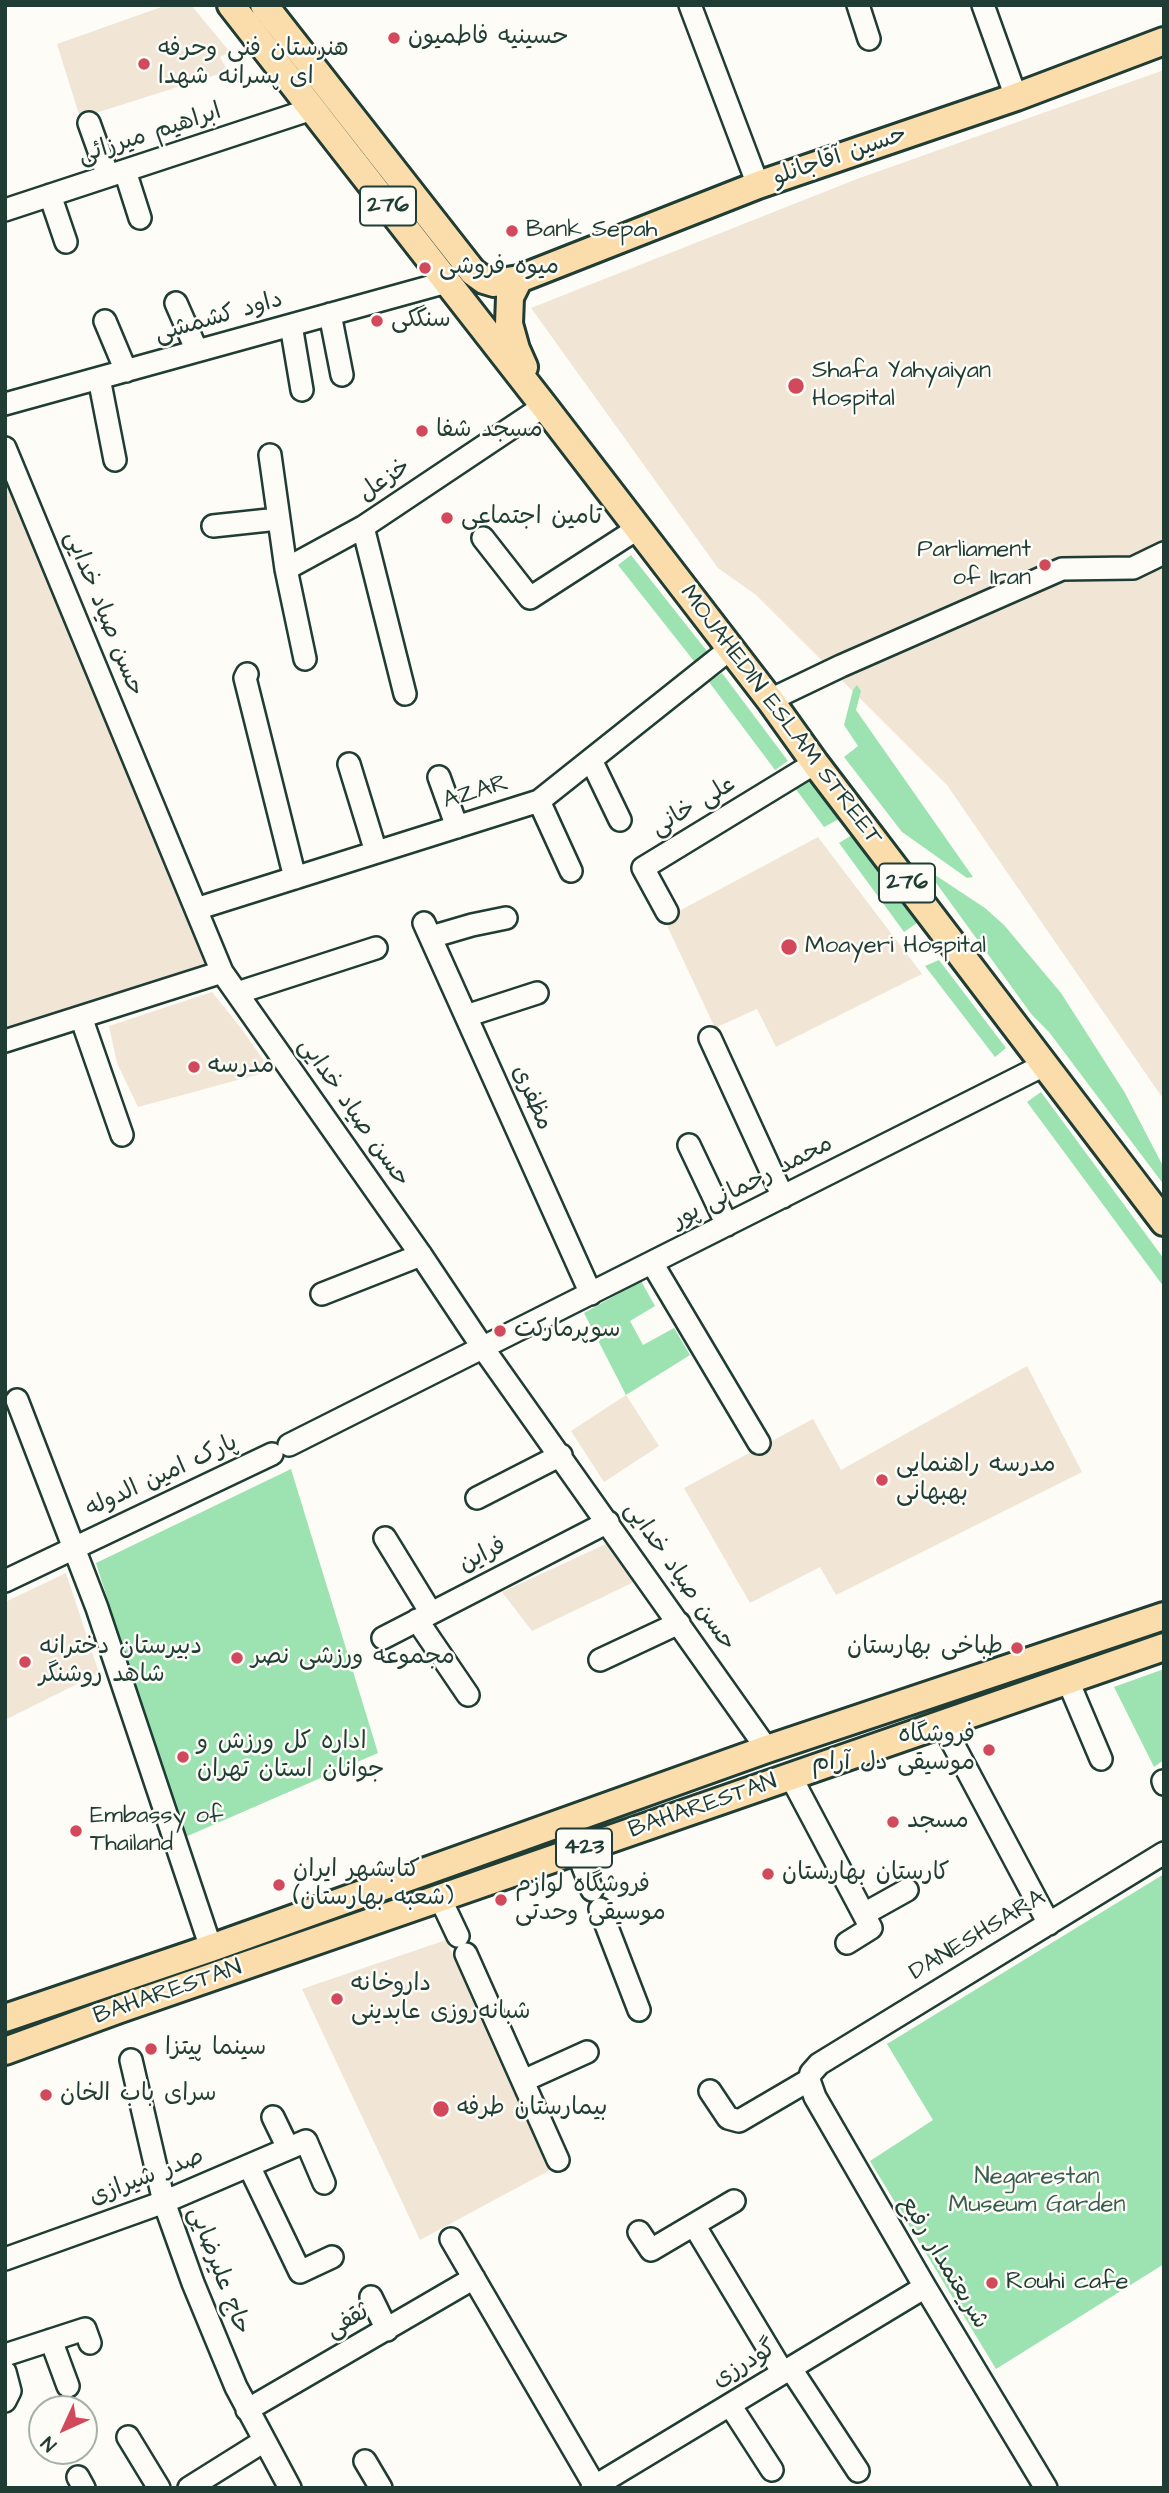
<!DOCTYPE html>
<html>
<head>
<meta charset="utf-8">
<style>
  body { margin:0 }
  #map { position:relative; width:1169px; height:2493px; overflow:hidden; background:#fdfcf7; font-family:"Architects Daughter",sans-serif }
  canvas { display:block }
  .frame { position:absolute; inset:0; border:7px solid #1f3d34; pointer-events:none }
  .north { position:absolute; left:28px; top:2395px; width:70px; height:70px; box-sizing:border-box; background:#fdfcf7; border:2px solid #a4b0a9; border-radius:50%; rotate:225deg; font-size:19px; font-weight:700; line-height:28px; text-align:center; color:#1f3d34 }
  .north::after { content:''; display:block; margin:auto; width:24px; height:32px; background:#d1495b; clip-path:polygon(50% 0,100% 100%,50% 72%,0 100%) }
</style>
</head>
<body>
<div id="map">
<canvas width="1169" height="2493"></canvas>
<div class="frame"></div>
<div class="north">N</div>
</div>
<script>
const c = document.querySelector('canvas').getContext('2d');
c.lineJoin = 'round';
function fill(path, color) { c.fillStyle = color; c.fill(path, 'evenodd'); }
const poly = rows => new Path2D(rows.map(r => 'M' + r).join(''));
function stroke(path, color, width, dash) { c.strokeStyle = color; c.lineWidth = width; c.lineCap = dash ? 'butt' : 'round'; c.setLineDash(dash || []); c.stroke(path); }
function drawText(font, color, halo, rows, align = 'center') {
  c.font = font + ' "Architects Daughter","Playpen Sans Arabic",sans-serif'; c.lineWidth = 5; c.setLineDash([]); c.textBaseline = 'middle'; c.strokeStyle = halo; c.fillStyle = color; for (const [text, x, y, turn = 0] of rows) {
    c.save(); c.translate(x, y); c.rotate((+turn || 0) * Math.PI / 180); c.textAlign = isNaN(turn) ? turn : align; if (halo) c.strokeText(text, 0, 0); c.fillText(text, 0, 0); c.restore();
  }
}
const built = poly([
  [167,5,191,5,230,52,220,57,228,71,80,118,57,44],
  [1164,70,1164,1100,947,785,756,595,718,568,531,308,857,179],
  [5,478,213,966,5,1035],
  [818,837,922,974,776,1047,757,1009,715,1028,664,919],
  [212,992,241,1028,271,1071,138,1107,117,1063,109,1026],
  [1027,1366,1082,1472,836,1595,820,1567,750,1603,684,1488,813,1419,841,1470],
  [626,1395,659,1446,604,1482,571,1431],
  [606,1544,634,1582,532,1631,502,1592],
  [66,1573,99,1673,5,1720,5,1602],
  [446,1940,552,2169,420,2240,302,1989]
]);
const green = poly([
  [631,555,710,655,697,665,618,565],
  [722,673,788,761,775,770,709,682],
  [857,685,861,691,856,710,973,877,967,878,902,832,844,757,858,746,844,725,853,690],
  [807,778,839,819,824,827,792,784],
  [852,835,917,923,904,932,839,843],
  [926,869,985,908,1004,925,1061,993,1125,1093,1164,1168,1164,1185,1049,1032,1032,1015],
  [939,960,1006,1048,995,1057,925,966],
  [1041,1092,1164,1259,1164,1287,1027,1102],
  [641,1281,655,1306,630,1321,643,1345,674,1328,690,1355,626,1395,584,1313],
  [291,1469,378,1753,183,1838,96,1563],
  [1164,1669,1164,1760,1154,1767,1114,1687],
  [1164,1874,1164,2264,996,2369,870,2161,933,2120,887,2044]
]);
const minor = poly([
  [690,5,758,185],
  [858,5,869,39],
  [983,5,1016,97],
  [89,123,108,176],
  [125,171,140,218],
  [50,195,66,242],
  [5,210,312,109],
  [176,303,197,351],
  [330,314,342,375],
  [105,321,126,371],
  [291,325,302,390],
  [99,378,115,460],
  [5,404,447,282],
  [5,448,222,972,421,1255,483,1348,767,1749],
  [270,455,286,569,305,659],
  [213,526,278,519],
  [363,527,405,694],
  [483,538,530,598,637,529],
  [286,569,363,527,544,406],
  [247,674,245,678,295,878],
  [770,700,841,666,1062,569,1133,568,1164,553],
  [591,760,620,820],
  [349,764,376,852],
  [439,777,457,827],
  [539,801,571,871],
  [196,909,539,801,730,649],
  [667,912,643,868,815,763],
  [424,923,591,1294],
  [431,937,472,925,506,918],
  [237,993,376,948],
  [466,1016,537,993],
  [81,1017,122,1135],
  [710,1038,783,1197],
  [5,1041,222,972],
  [689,1145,727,1225],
  [652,1263,759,1443],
  [322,1294,421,1255],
  [17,1400,97,1608,211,1948],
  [289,1445,1046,1064],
  [477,1498,561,1455],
  [385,1538,431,1613],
  [5,1581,272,1454],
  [417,1620,468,1695],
  [383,1638,608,1522],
  [600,1660,679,1623],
  [1068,1681,1101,1759],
  [943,1725,1049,1924],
  [791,1777,871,1928,847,1943],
  [1163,1781,1164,1784],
  [577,1851,592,1890],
  [440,1898,458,1936],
  [600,1909,639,2010],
  [864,1914,907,1890],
  [466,1954,558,2160],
  [131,2060,164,2202,193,2283,236,2387,290,2488],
  [523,2081,587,2052],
  [710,2091,728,2118,739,2121,809,2080],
  [273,2117,288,2148],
  [249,2166,300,2272,332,2257],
  [694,2225,783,2373],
  [639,2232,651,2250,734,2201],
  [451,2239,596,2488],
  [5,2259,164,2202,306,2141,324,2183],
  [371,2297,387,2330],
  [51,2340,68,2386],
  [5,2355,85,2329,90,2343],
  [791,2369,858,2471],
  [5,2372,10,2391,5,2401],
  [730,2405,772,2470],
  [247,2410,474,2278],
  [128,2437,159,2488],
  [365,2461,381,2488],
  [78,2477,84,2488],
  [189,2488,264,2441],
  [592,2488,925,2287],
  [1046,2488,925,2287,815,2097,809,2080,811,2073,819,2064,1164,1853]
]);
const major = poly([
  [231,5,544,406,770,700,815,763,1164,1222],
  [264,5,473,272,484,280,494,283,519,279,758,185,1016,97,1164,41],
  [519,279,510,297,509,324,516,349,524,367],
  [5,2018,211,1948,767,1749,1164,1616],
  [5,2051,120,2009,1164,1647]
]);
const markers = [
  [394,38,7,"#d1495b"],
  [144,64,7,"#d1495b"],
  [512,231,7,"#d1495b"],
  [425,268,7,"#d1495b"],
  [377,321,7,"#d1495b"],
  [796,386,9,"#d1495b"],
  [422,431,7,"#d1495b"],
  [447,518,7,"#d1495b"],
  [1045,565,7,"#d1495b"],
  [789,947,9,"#d1495b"],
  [194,1067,7,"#d1495b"],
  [500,1331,7,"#d1495b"],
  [882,1480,7,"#d1495b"],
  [1017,1648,7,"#d1495b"],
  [237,1658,7,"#d1495b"],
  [25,1662,7,"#d1495b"],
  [989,1750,7,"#d1495b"],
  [183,1757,7,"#d1495b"],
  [893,1822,7,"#d1495b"],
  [76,1831,7,"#d1495b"],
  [768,1874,7,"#d1495b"],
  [279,1885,7,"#d1495b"],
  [501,1900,7,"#d1495b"],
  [337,1999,7,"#d1495b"],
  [151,2049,7,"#d1495b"],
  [46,2095,7,"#d1495b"],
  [441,2109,9,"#d1495b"],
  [992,2283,7,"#d1495b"]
];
const shields = [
  [388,206,56],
  [907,883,56],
  [584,1848,56]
];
const shieldNames = [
  ["276",388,206],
  ["276",907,883],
  ["423",584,1848]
];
const poiNames = [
  ["حسینیه فاطمیون",408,38],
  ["هنرستان فنی وحرفه",158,50],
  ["ای پسرانه شهدا",158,78],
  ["Bank Sepah",526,231],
  ["میوه فروشی",439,268],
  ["سنگکی",391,321],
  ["Shafa Yahyaiyan",812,372],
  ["Hospital",812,400],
  ["مسجد شفا",436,431],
  ["تامین اجتماعی",461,518],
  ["Parliament",1031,551,"right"],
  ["of Iran",1031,579,"right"],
  ["Moayeri Hospital",805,947],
  ["مدرسه",208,1067],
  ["سوپرمارکت",514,1331],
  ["مدرسه راهنمایی",896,1466],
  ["بهبهانی",896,1494],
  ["دبیرستان دخترانه",39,1648],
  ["شاهد روشنگر",39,1676],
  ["طباخی بهارستان",1003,1648,"right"],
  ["مجموعه ورزشی نصر",251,1658],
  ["فروشگاه",975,1736,"right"],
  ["موسیقی دل آرام",975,1764,"right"],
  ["اداره کل ورزش و",197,1743],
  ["جوانان استان تهران",197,1771],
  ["Embassy of",90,1817],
  ["Thailand",90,1845],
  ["مسجد",907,1822],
  ["کتابشهر ایران",293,1871],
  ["(شعبه بهارستان)",293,1899],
  ["کارستان بهارستان",782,1874],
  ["فروشگاه لوازم",515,1886],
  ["موسیقی وحدتی",515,1914],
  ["داروخانه",351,1985],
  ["شبانه‌روزی عابدینی",351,2013],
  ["سینما پیتزا",165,2049],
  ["سرای باب الخان",60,2095],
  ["بیمارستان طرفه",457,2109],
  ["Rouhi cafe",1006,2283]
];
const streetNames = [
  ["ابراهیم میرزائی",150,135,-18],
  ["حسین آقاجانلو",840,157,-19],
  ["داود کشمشی",219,318,-16],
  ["خزعل",385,481,-34],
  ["حسن صیاد خدایی",103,614,68],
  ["MOJAHEDIN ESLAM STREET",780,716,53],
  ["AZAR",476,793,-17],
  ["علی خانی",694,807,-31],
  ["مظفری",531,1098,66],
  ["حسن صیاد خدایی",353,1113,55],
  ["محمد رحمانی پور",753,1183,-27],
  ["پارک امین الدوله",162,1477,-25],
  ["فراین",483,1556,-27],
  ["حسن صیاد خدایی",679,1577,55],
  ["BAHARESTAN",703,1807,-19],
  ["DANESHSARA",978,1936,-31],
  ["BAHARESTAN",168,1993,-19],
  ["صدر شیرازی",147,2178,-21],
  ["شریعتمدار رفیع",943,2263,59],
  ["حاج علیرضایی",218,2271,69],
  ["ثقفی",348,2322,-30],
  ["گودرزی",745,2365,-31]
];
const parkNames = [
  ["Negarestan",1037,2178],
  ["Museum Garden",1037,2206]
];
fill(built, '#f1e5d5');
fill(green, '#9ce3b1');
stroke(minor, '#1f3d34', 26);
stroke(major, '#1f3d34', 32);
stroke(minor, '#fdfcf7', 21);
stroke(major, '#faddab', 26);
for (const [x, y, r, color] of markers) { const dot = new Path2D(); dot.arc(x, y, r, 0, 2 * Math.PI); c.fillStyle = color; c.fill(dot); stroke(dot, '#fdfcf7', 2.5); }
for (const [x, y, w] of shields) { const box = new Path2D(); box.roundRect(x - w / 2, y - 19.5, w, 39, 5); c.fillStyle = '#fdfcf7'; c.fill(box); stroke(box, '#1f3d34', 2); }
drawText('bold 23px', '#1f3d34', null, shieldNames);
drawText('24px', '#1f3d34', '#fdfcf7', poiNames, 'left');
drawText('24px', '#1f3d34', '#fdfcf7', streetNames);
drawText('24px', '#385e4d', '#fdfcf7', parkNames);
</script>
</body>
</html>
